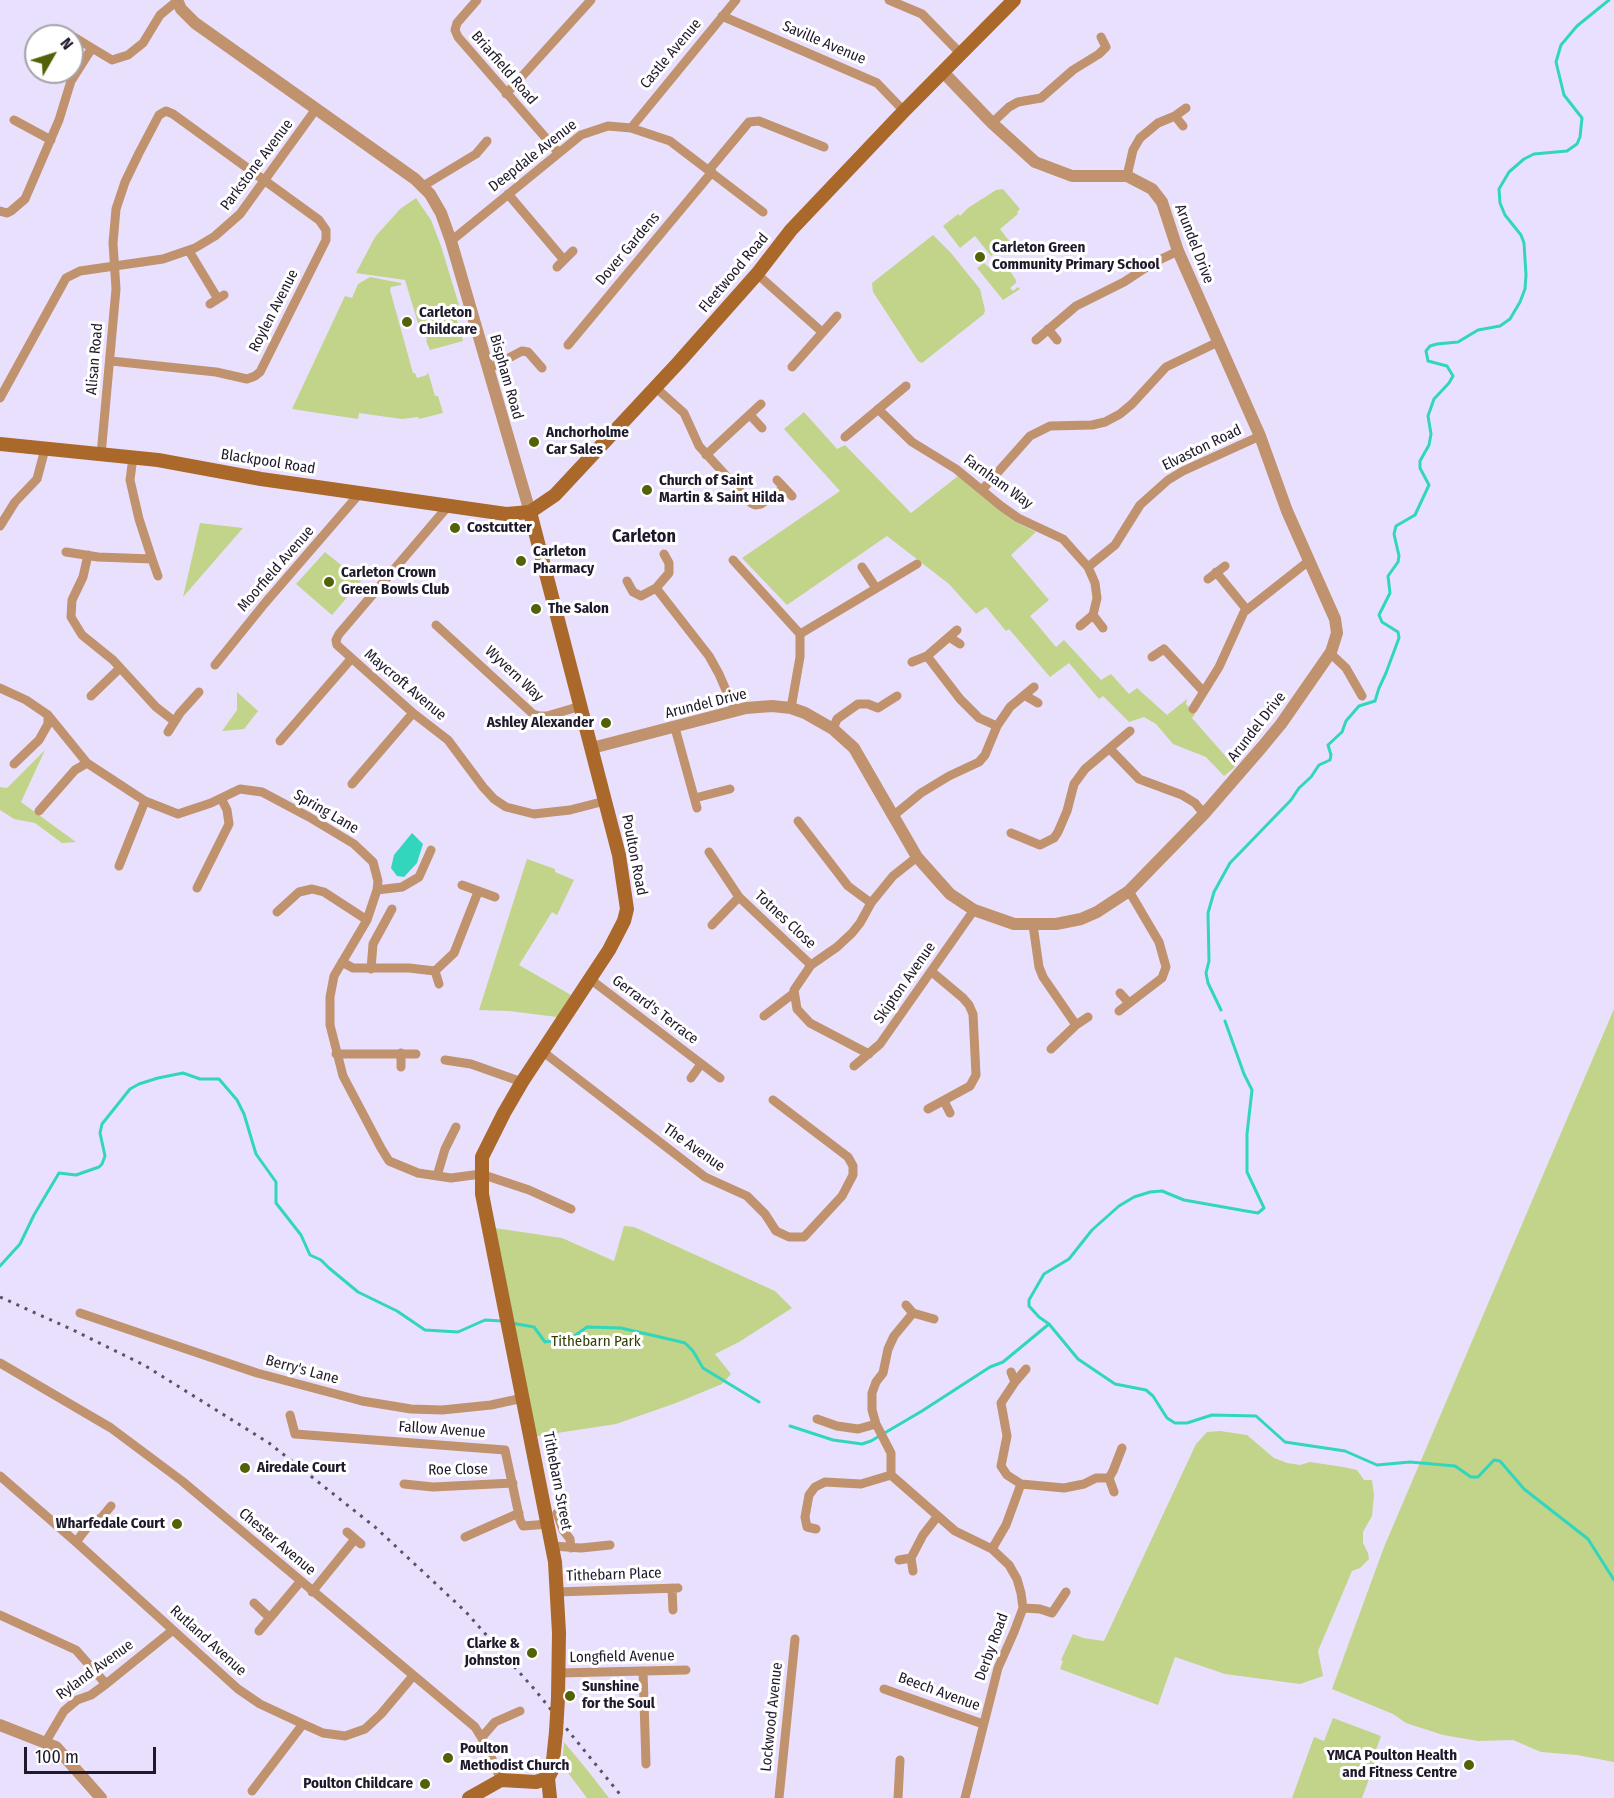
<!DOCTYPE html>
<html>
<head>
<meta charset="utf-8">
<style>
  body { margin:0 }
  #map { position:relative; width:1614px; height:1798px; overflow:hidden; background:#e9e0fe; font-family:"Fira Sans Condensed",sans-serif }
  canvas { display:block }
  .north { position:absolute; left:24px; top:24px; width:60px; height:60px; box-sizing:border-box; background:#fff; border:2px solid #a5a3aa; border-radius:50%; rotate:51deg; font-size:16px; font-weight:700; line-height:24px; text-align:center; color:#1f192b }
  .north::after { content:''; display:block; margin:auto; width:21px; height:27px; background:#526206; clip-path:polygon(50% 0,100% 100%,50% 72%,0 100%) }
  .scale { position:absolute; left:24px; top:1747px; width:132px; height:27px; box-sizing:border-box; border:3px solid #1f192b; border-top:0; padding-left:8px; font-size:18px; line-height:21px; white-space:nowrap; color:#1f192b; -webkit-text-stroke:4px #fff; paint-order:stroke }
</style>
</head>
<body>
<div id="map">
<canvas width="1614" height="1798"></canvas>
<div class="north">N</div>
<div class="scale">100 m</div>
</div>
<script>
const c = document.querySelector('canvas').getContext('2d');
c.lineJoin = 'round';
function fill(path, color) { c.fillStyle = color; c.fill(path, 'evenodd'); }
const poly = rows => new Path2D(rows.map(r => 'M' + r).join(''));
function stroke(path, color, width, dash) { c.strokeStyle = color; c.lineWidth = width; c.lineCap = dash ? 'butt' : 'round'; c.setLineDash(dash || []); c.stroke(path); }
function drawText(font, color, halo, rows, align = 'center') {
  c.font = font + ' "Fira Sans Condensed",sans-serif'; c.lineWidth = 6; c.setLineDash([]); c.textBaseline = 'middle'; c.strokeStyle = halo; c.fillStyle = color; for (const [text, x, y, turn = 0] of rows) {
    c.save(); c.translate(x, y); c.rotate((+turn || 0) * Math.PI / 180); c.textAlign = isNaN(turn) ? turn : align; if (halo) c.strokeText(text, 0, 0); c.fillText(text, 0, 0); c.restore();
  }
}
const green = poly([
  [1003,189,1020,209,1017,212,1018,214,1000,229,1010,242,991,256,975,236,960,248,943,226,958,214,960,216,968,208,996,190],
  [416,198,431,220,441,246,459,305,453,307,463,341,430,350,426,341,427,340,425,333,421,333,405,280,356,273,375,237,400,209],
  [933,235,951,253,980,289,985,310,984,314,922,363,918,361,873,292,872,283],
  [1004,262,1016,280,1016,283,1010,288,1013,291,1018,287,1020,289,1003,300,977,268,984,263,993,271],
  [370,277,401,283,401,285,391,287,390,290,413,373,415,373,417,378,427,375,428,372,435,396,438,396,443,413,419,419,418,417,402,419,359,413,358,419,292,409,345,296,352,298,358,284],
  [804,412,837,449,845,445,911,513,958,476,1014,521,1036,532,1011,555,1049,600,1030,616,1056,647,1064,640,1101,680,1111,674,1129,694,1137,688,1167,715,1187,699,1186,704,1195,714,1192,718,1235,767,1224,776,1206,757,1173,744,1156,724,1144,717,1129,722,1103,696,1099,699,1069,663,1050,677,1009,629,1006,631,986,607,976,614,949,584,887,536,787,605,742,558,840,491,784,429],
  [200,523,243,528,183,597],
  [325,552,361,581,332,615,296,584],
  [237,692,258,711,244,729,222,731,237,710],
  [45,750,21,802,76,842,62,843,35,823,14,819,0,810,0,787,7,788],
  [527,859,555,869,555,872,574,880,557,915,552,912,519,965,571,995,557,1017,509,1011,479,1010],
  [1614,1009,1614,1762,1577,1755,1541,1752,1513,1740,1478,1741,1443,1735,1406,1723,1393,1714,1332,1689,1384,1547],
  [624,1226,634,1227,775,1291,792,1308,739,1342,715,1354,731,1374,722,1384,676,1403,616,1424,531,1437,488,1227,562,1238,614,1261],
  [1220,1431,1247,1435,1274,1458,1287,1463,1300,1465,1310,1462,1343,1467,1357,1470,1364,1480,1372,1480,1374,1495,1372,1516,1363,1532,1363,1543,1368,1553,1369,1559,1360,1568,1352,1571,1318,1651,1323,1676,1300,1684,1225,1674,1175,1657,1158,1705,1060,1669,1063,1661,1061,1660,1073,1634,1083,1638,1104,1641,1196,1444,1207,1432],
  [1333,1718,1381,1736,1373,1758,1376,1760,1362,1798,1292,1798,1314,1737,1324,1741],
  [564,1742,588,1771,609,1798,587,1798,562,1765]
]);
const water = poly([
  [412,833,423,844,417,863,404,877,397,876,391,868,394,855]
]);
const stream = poly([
  [1221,1010,1208,983,1206,973,1209,961,1208,913,1214,892,1230,863,1291,800,1299,788,1311,777,1319,765,1330,760,1331,755,1328,745,1342,732,1346,721,1359,706,1375,701,1379,688,1386,673,1399,638,1398,632,1382,622,1379,615,1390,593,1388,576,1398,562,1399,556,1394,534,1396,526,1415,515,1429,485,1420,468,1420,461,1429,445,1431,434,1428,416,1434,399,1449,383,1453,376,1447,366,1428,361,1426,351,1430,346,1437,344,1458,342,1478,330,1500,326,1510,319,1520,302,1525,289,1526,275,1524,243,1521,235,1505,215,1500,203,1499,189,1509,172,1524,159,1534,154,1567,151,1577,144,1580,137,1582,118,1564,95,1556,62,1561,45,1577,26,1609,0],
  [0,1266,20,1244,34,1215,59,1173,76,1175,99,1167,102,1164,105,1156,100,1133,102,1124,130,1089,139,1084,158,1078,183,1073,200,1079,219,1079,237,1100,244,1114,256,1154,276,1182,276,1203,301,1235,310,1255,321,1260,329,1268,358,1292,397,1311,425,1330,458,1332,485,1320,502,1321],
  [511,1323,534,1327,545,1342,559,1340,564,1337,573,1337,587,1327,621,1328,677,1341,685,1343,693,1351,703,1368,759,1402],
  [1049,1324,1039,1317,1029,1306,1029,1300,1044,1274,1069,1259,1092,1230,1119,1206,1134,1197,1150,1192,1162,1191,1184,1200,1246,1211,1258,1213,1264,1208,1247,1172,1247,1134,1252,1090,1244,1074,1225,1021],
  [790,1426,833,1440,862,1444,871,1441,922,1411,990,1367,1003,1362,1049,1324,1078,1359,1115,1384,1146,1390,1153,1396,1167,1418,1175,1423,1187,1423,1212,1415,1256,1416,1285,1442,1345,1451,1377,1465,1410,1462,1455,1466,1471,1477,1478,1477,1494,1460,1500,1461,1524,1489,1588,1539,1614,1580]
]);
const minor = poly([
  [477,0,457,23,455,30,458,37,558,152],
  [889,0,922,14,961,54],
  [722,16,877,83,904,111],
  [74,37,92,48],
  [506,94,591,0],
  [1175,116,1183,126],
  [14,120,51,140],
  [992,123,1009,107,1018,102,1041,98,1073,70,1099,54,1106,47,1101,37],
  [631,128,736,0],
  [709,170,749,122,759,121,824,147],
  [1127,176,1133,150,1140,138,1158,123,1175,116,1186,108],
  [423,186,476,154,487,141],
  [508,194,564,260],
  [0,211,7,213,11,211,25,199,59,120,71,81,92,48,112,60,128,55,143,43,160,15,177,1],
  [451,241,581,135,608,126,631,128,670,141,763,212],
  [189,251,218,299],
  [557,267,573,251],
  [757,274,822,332],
  [210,304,224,295],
  [1048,329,1057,340],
  [1036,340,1076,306,1124,282,1153,263,1178,251],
  [568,345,712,172],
  [792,367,837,316],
  [488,369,522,351,528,352,542,368],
  [655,387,684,413,699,446,751,503,755,505,761,504,784,488],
  [0,398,66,278,80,271,163,259,195,248,215,236,240,214,316,109],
  [878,409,912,442,956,469,1001,506,1018,518,1063,539,1088,567,1095,583,1097,598,1093,615,1080,626],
  [750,415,762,428],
  [845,437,906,386],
  [101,455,116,289,113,243,116,209,125,182,139,153,159,115,166,111,173,114,319,220,326,230,326,240,260,372,255,376,247,379,216,372,111,361],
  [706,455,761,404],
  [777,480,792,496],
  [982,490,1030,436,1050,426,1092,425,1105,422,1120,414,1132,404,1166,367,1218,342],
  [449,505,339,634,336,640,337,645,413,713,448,740,483,787,494,799,506,807,534,814,570,810,605,801],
  [0,526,15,502,37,479,45,449],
  [66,552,98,557,152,559,139,519,130,480,133,457],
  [88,555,83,577,72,600,71,617,82,635,113,660,156,707,174,721],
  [152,559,158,576],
  [733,560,800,634,800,657,791,708],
  [862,567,876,588],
  [1088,567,1115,545,1140,505,1168,480,1183,471,1260,436],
  [1216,572,1247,610],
  [1208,579,1225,566],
  [627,581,633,592,641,596,656,588,669,573,669,563,664,554],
  [656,588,709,656,719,674,735,711],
  [1093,615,1103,628],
  [436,625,533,714,539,716,547,716,581,706],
  [800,634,917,564],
  [949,637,960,644],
  [1330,653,1346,668,1362,696],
  [927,656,960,699,979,718,997,726],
  [1152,657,1164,649,1203,691],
  [912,662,927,656,957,630],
  [215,665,265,603,360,493],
  [0,688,26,700,48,715,87,763,145,801,178,814,211,803,240,789,262,792,309,817,354,844,373,862,378,881,377,890,367,920,334,976,330,997,330,1025,343,1076,381,1148,389,1161,418,1173,451,1178,481,1174,529,1190,571,1209],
  [1024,695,1038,703],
  [91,696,120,668],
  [1193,709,1219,667,1244,612,1310,560],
  [675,728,697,808],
  [833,729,837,719,858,704,868,704,878,708,897,696],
  [168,732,180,713,199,692],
  [280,741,351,659],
  [1110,749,1139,779,1182,795,1195,803,1204,814],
  [14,764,39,740,48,724,48,715],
  [352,784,413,713],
  [695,798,730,789],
  [39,811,75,770,87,763],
  [893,816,921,793,949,776,979,762,985,755,997,726,1010,707,1034,687],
  [798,821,848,886,871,903],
  [1011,833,1040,845,1054,838,1058,832,1067,811,1074,784,1085,769,1130,731],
  [709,852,739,897,811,965],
  [119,866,145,801],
  [462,885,495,897],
  [197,888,229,824,227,810,221,798],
  [377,890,402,887,419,877,431,850],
  [277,912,299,892,312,889,324,892,367,920],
  [712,925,739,897],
  [1033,925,1039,967,1043,977,1076,1025,1051,1049],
  [342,962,353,968,409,968,435,971,454,953,478,892],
  [371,969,373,944,392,909],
  [435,971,439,984],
  [590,979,720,1078],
  [1120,993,1129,1003],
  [1119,1011,1162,978,1166,967,1159,942,1129,891],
  [764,1016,794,993],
  [1076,1025,1088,1017],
  [542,1051,705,1177,747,1196,765,1214,776,1231,789,1237,804,1237,842,1196,853,1175,853,1166,848,1157,773,1100],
  [401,1053,401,1067],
  [336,1054,416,1054],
  [869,1054,810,1023,797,1009,794,990,811,965,837,947,852,933,860,923,871,903,893,876,917,857],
  [445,1060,471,1064,522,1082],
  [854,1066,880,1044,974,910],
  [691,1078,701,1064],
  [944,1101,950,1113],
  [928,1109,970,1086,976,1075,973,1014,969,1005,963,998,932,972],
  [437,1176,445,1149,456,1127],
  [906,1305,913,1313,934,1319],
  [80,1313,257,1373,362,1401,411,1409,442,1410,491,1405,523,1398],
  [913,1313,894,1336,888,1349,883,1373,876,1382,872,1393,872,1410,876,1424,891,1453,891,1475,955,1531,992,1549,1009,1565,1017,1579,1021,1593,1023,1608,1014,1632,998,1668,965,1798],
  [0,1363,111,1428,182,1481,475,1727,486,1745,501,1780],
  [1015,1382,1026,1369],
  [290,1415,295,1434,505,1450,520,1520,523,1526,549,1524],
  [817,1419,837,1426,858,1429,876,1424],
  [0,1476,76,1542,238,1689,260,1704,303,1724,323,1733,345,1736,365,1729,381,1714,413,1676],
  [1109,1478,1114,1492],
  [404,1484,433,1487,513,1483],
  [1021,1484,1064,1488,1084,1484,1096,1478,1109,1478,1113,1471,1122,1448],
  [557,1513,563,1530,570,1539,571,1548],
  [816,1529,807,1527,805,1517,809,1495,815,1487,825,1482,861,1484,891,1475],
  [347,1532,361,1544],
  [465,1537,519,1513],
  [76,1542,89,1525,102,1517,111,1506],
  [553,1546,581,1548,610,1545],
  [992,1549,1006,1525,1021,1484,1007,1475,1001,1466,1007,1436,1001,1403,1015,1382,1011,1372],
  [899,1560,911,1558],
  [913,1571,911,1558,923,1535,937,1517],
  [672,1588,673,1610],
  [312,1592,355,1539],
  [556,1592,678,1588],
  [254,1603,270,1618],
  [1023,1608,1040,1609,1052,1613,1066,1592],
  [0,1615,76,1650,106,1684],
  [259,1631,300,1582],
  [643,1671,646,1764],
  [559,1673,686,1670],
  [884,1689,983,1724],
  [482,1737,495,1722,520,1711],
  [45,1743,64,1711,77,1700,91,1695,106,1684,173,1630],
  [252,1791,303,1724],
  [779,1798,795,1639],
  [898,1798,900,1760]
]);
const tertiary = poly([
  [177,0,181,9,195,23,415,179,430,194,441,213,451,241,530,512],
  [592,748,746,708,772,706,791,708,805,713,833,729,854,748,917,857,950,894,974,910,1014,924,1056,924,1081,919,1097,912,1129,891,1204,814,1262,747,1281,724,1331,652,1337,633,1335,619,1287,511,1260,436,1178,251,1162,202,1152,189,1127,176,1072,176,1035,162,992,123,943,72],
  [0,1725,56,1747,101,1798]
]);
const secondary = poly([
  [0,444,158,460,261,479,506,514,530,512,555,495,679,362,757,274,791,230,904,111,1014,0],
  [530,512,619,855,627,909,624,921,609,950,522,1082,504,1113,482,1157,482,1194,555,1562,559,1633,558,1698],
  [469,1798,501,1780,536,1782,548,1778],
  [550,1798,548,1778,552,1770,556,1732]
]);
const rail = poly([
  [0,1297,73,1330,144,1365,269,1443,375,1527,466,1612,535,1690,623,1798]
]);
const secondaryBridge = poly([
  [556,1732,558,1698]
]);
const markers = [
  [980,257,6,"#526206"],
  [407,322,6,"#526206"],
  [534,442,6,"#526206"],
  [647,490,6,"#526206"],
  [455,528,6,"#526206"],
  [521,561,6,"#526206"],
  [329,582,6,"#526206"],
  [536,609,6,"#526206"],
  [606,723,6,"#526206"],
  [245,1468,6,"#526206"],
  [177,1524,6,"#526206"],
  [532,1653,6,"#526206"],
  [570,1696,6,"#526206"],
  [448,1758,6,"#526206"],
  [1469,1765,6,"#526206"],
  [425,1784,6,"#526206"]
];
const streetNames = [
  ["Saville Avenue",824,43,23],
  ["Castle Avenue",671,54,-50],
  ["Briarfield Road",504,68,49],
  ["Deepdale Avenue",533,156,-38],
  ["Parkstone Avenue",257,165,-53],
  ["Arundel Drive",1194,244,69],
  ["Dover Gardens",628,249,-50],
  ["Fleetwood Road",734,273,-50],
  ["Roylen Avenue",274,311,-63],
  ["Alisan Road",95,359,-85],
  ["Bispham Road",506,377,74],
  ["Elvaston Road",1202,448,-26],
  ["Blackpool Road",268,462,9],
  ["Farnham Way",998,482,36],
  ["Moorfield Avenue",276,569,-49],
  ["Wyvern Way",514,674,43],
  ["Maycroft Avenue",405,685,40],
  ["Arundel Drive",706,704,-14],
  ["Arundel Drive",1257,727,-52],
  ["Spring Lane",326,812,30],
  ["Poulton Road",634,855,79],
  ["Totnes Close",785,920,43],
  ["Skipton Avenue",905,983,-55],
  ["Gerrard's Terrace",655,1010,37],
  ["The Avenue",694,1148,35],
  ["Berry's Lane",302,1370,15],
  ["Fallow Avenue",442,1430,4],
  ["Roe Close",458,1470,-1],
  ["Tithebarn Street",557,1481,79],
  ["Chester Avenue",277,1542,40],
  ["Tithebarn Place",614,1575,-2],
  ["Rutland Avenue",208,1641,42],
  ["Derby Road",992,1647,-70],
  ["Longfield Avenue",622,1657,-1],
  ["Ryland Avenue",95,1670,-36],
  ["Beech Avenue",939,1692,20],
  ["Lockwood Avenue",772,1717,-84]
];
const poiNames = [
  ["Carleton Green",992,248],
  ["Community Primary School",992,265],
  ["Carleton",419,313],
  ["Childcare",419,330],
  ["Anchorholme",546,433],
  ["Car Sales",546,450],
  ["Church of Saint",659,481],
  ["Martin & Saint Hilda",659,498],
  ["Costcutter",467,528],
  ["Carleton",533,552],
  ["Pharmacy",533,569],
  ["Carleton Crown",341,573],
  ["Green Bowls Club",341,590],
  ["The Salon",548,609],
  ["Ashley Alexander",594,723,"right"],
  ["Airedale Court",257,1468],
  ["Wharfedale Court",165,1524,"right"],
  ["Clarke &",520,1644,"right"],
  ["Johnston",520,1661,"right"],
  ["Sunshine",582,1687],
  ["for the Soul",582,1704],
  ["Poulton",460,1749],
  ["Methodist Church",460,1766],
  ["YMCA Poulton Health",1457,1756,"right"],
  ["and Fitness Centre",1457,1773,"right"],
  ["Poulton Childcare",413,1784,"right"]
];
const parkNames = [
  ["Tithebarn Park",596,1342]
];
const quarterNames = [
  ["Carleton",644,537]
];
fill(green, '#c1d489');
fill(water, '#31d6bd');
stroke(stream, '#31d6bd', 3);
stroke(minor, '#c0926d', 9);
stroke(tertiary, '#c0926d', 12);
stroke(secondary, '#aa682a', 14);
stroke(rail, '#595368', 3, [3, 6]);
stroke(secondaryBridge, '#aa682a', 14);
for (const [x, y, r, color] of markers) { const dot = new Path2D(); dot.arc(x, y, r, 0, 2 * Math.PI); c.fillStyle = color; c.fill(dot); stroke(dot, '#fff', 2); }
drawText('15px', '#1f192b', '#fff', streetNames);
drawText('bold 15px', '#1f192b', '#fff', poiNames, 'left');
drawText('15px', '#364006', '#fff', parkNames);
drawText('bold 18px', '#1f192b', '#fff', quarterNames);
</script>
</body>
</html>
